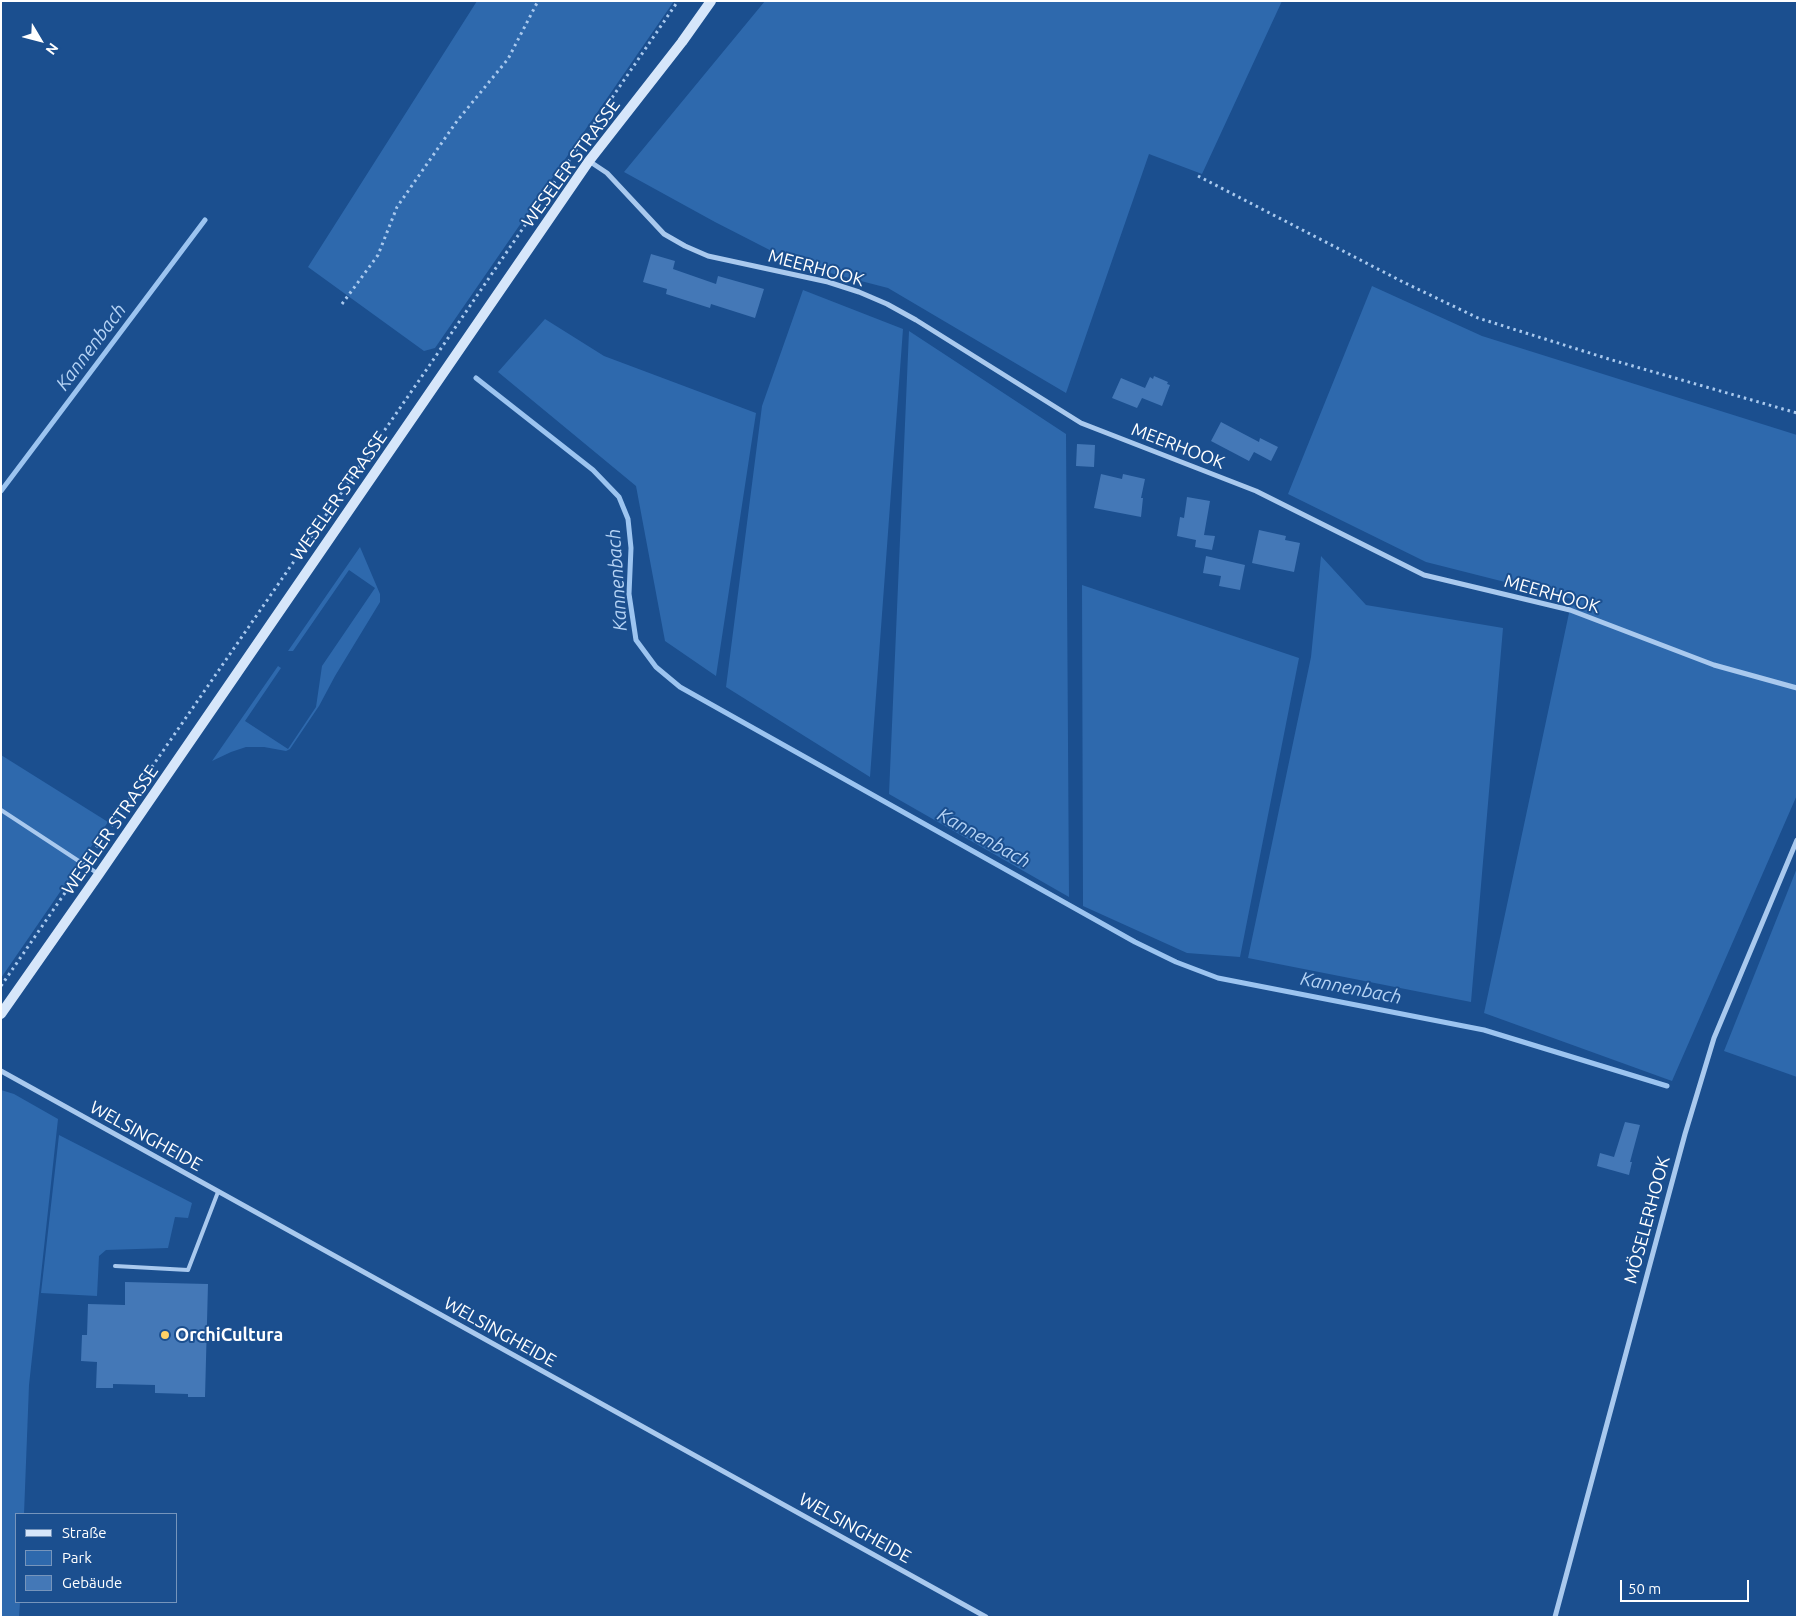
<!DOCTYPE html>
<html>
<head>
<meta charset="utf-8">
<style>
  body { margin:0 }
  #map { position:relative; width:1798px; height:1618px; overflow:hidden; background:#1b4f8f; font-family:Ubuntu,sans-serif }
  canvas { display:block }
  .frame { position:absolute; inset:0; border:2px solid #fff; pointer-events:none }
  .legend { position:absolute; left:15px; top:1513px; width:162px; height:90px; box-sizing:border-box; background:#1b4f8f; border:1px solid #7695bc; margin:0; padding:6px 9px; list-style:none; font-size:15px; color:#fff }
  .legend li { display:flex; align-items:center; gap:10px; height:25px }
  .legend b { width:25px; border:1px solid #7695bc }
  .north { position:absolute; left:15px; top:15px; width:50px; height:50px; -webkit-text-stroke:4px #1b4f8f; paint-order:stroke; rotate:127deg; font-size:14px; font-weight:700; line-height:20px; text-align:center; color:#fff }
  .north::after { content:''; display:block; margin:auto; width:18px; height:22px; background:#fff; clip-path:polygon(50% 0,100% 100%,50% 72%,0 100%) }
  .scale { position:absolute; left:1620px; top:1580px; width:129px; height:22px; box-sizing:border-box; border:2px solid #fff; border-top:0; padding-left:6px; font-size:15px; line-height:18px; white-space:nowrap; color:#fff; -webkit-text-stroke:4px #1b4f8f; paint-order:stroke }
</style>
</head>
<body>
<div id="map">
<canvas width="1798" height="1618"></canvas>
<div class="frame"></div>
<ul class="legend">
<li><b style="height:6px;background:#d6e6fa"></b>Straße</li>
<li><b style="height:14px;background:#2e69ad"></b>Park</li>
<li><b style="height:14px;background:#4478b7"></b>Gebäude</li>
</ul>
<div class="north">N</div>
<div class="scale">50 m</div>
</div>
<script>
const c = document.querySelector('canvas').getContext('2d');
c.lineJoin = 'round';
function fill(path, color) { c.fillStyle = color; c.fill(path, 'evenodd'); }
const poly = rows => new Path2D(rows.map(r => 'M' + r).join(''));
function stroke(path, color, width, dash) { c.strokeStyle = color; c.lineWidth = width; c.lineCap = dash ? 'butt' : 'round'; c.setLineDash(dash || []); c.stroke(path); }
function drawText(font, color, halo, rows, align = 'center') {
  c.font = font + ' Ubuntu,sans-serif'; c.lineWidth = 4; c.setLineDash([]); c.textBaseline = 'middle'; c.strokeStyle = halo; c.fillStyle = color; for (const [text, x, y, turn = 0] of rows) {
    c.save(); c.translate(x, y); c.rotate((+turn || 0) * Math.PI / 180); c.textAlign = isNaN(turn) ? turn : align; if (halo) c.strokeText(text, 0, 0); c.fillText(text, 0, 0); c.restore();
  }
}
const green = poly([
  [477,1,674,1,435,348,424,351,308,267],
  [765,1,1282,1,1202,174,1149,154,1066,393,888,288,799,265,715,222,624,172],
  [1372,286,1482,336,1797,435,1797,795,1672,1081,1484,1013,1572,599,1426,562,1288,494],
  [803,290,903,329,870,777,726,687,762,406],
  [545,319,604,356,756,413,716,676,665,641,636,486,498,372],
  [909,331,1066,434,1069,897,889,794],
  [360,547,380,594,380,602,335,676,319,706,290,749,286,751,264,747,246,747,231,752,212,761,278,666,281,668,245,721,288,749,316,707,322,666,375,588,349,570,293,651,288,651],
  [1321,556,1366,605,1503,628,1471,1002,1248,958,1311,657],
  [1082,585,1299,658,1240,957,1187,953,1083,906],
  [1,755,108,822,1,978],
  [1797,868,1797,1077,1724,1051],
  [1,1090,14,1094,58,1119,29,1385,24,1514,16,1514,16,1602,20,1602,19,1617,1,1617],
  [59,1135,192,1203,188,1218,175,1217,168,1248,106,1250,99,1256,97,1296,41,1293]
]);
const stream = poly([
  [476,378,593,470,619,497,628,519,631,548,629,594,636,640,656,667,680,687,1135,942,1176,962,1218,978,1484,1030,1667,1086],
  [1,491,205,220]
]);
const building = poly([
  [651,254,675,261,673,269,716,284,718,276,764,289,755,318,711,304,710,308,666,294,667,289,643,282],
  [1154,376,1168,382,1167,384,1170,385,1162,406,1142,398,1137,408,1112,398,1121,378,1145,388,1150,377,1153,379],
  [1221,422,1259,442,1260,438,1278,447,1271,461,1254,452,1249,461,1211,441],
  [1077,444,1095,445,1094,467,1076,466],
  [1101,474,1122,479,1123,474,1145,479,1141,498,1143,498,1141,517,1094,508],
  [1187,497,1210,501,1204,535,1215,536,1212,550,1195,547,1196,540,1177,536,1180,517,1184,518],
  [1259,530,1286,536,1285,540,1300,543,1294,572,1252,563],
  [1206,556,1245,565,1240,590,1219,586,1221,576,1203,573],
  [1625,1122,1640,1125,1630,1162,1632,1162,1629,1175,1597,1166,1600,1153,1614,1157],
  [125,1282,208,1284,205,1397,188,1397,188,1394,155,1393,155,1385,113,1384,113,1388,96,1388,97,1362,81,1361,82,1335,87,1335,88,1304,125,1305]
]);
const path = poly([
  [1198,176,1403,282,1478,318,1612,360,1797,413],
  [342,304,378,255,397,207,457,121,508,59,538,1],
  [89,858,429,366,678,1],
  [1,986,80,871]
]);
const service = poly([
  [1,810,97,873],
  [115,1266,188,1270,218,1192]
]);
const minor = poly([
  [589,161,607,173,664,234,685,246,708,256,828,282,859,292,887,304,916,320,1081,423,1256,491,1424,575,1570,610,1714,665,1797,688],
  [1,1071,986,1617],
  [1555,1617,1685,1134,1714,1038,1797,840]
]);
const secondary = poly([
  [1,1014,99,874,589,161,682,42,711,1]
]);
const markers = [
  [165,1335,5,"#ffd166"]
];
const streetNames = [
  ["WESELER STRASSE",571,163,-54],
  ["MEERHOOK",816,268,15],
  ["MEERHOOK",1178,446,21],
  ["WESELER STRASSE",339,496,-55],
  ["MEERHOOK",1552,594,16],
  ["WESELER STRASSE",110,830,-55],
  ["WELSINGHEIDE",146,1136,29],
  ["MÖSELERHOOK",1647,1220,-75],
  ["WELSINGHEIDE",500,1332,29],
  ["WELSINGHEIDE",855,1528,29]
];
const poiNames = [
  ["OrchiCultura",175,1335]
];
const waterNames = [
  ["Kannenbach",91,347,-53],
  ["Kannenbach",617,580,-94],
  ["Kannenbach",984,838,29],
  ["Kannenbach",1351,988,11]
];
fill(green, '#2e69ad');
stroke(stream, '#9cc4f0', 5);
fill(building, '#4478b7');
stroke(path, '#a9c9ee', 3, [2.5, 4]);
stroke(service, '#a9c9ee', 4);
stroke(minor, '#a9c9ee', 5);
stroke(secondary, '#d6e6fa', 10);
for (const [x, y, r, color] of markers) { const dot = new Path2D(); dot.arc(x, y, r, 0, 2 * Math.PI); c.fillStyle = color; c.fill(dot); stroke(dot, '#1b4f8f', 2); }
drawText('18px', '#fff', '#1b4f8f', streetNames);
drawText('bold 18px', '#fff', '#1b4f8f', poiNames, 'left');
drawText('italic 19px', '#b5d3f5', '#1b4f8f', waterNames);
</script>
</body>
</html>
